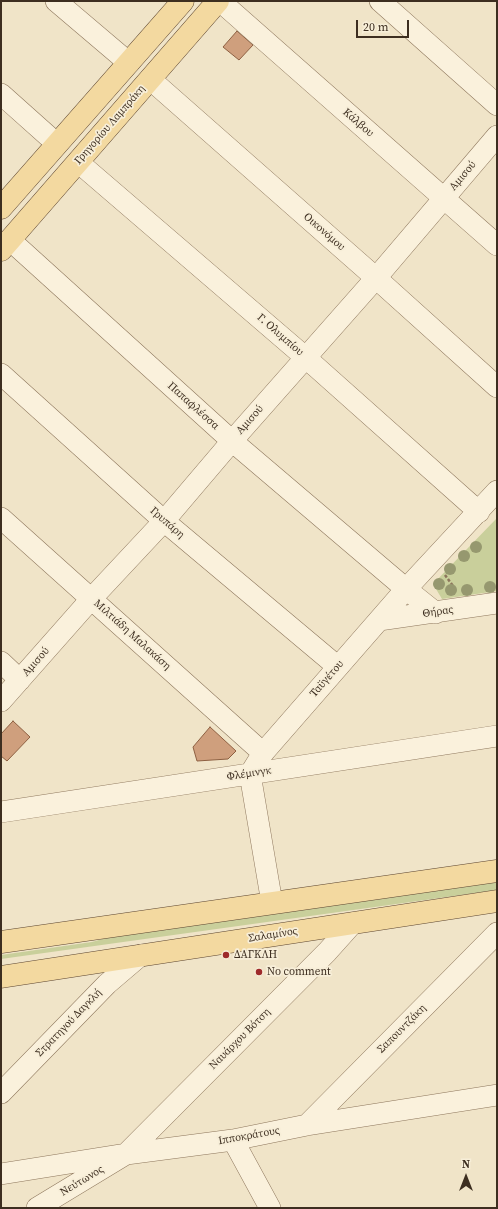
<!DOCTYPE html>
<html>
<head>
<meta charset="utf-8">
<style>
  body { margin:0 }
  #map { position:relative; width:498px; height:1209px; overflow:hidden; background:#f0e4c8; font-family:"Source Serif 4",serif }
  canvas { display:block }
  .frame { position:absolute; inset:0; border:2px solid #3d2e20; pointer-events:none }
  .north { position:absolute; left:446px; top:1157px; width:40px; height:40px; -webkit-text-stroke:3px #f7eed8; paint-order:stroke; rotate:0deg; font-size:11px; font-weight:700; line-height:16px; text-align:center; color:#3d2e20 }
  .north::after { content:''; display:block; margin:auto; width:14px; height:18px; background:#3d2e20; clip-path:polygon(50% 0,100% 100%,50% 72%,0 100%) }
  .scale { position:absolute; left:356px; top:20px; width:53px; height:18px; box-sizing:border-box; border:2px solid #3d2e20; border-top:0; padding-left:5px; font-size:12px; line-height:14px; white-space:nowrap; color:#3d2e20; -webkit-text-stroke:3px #f7eed8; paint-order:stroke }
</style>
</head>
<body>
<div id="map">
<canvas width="498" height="1209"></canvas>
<div class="frame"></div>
<div class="north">N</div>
<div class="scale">20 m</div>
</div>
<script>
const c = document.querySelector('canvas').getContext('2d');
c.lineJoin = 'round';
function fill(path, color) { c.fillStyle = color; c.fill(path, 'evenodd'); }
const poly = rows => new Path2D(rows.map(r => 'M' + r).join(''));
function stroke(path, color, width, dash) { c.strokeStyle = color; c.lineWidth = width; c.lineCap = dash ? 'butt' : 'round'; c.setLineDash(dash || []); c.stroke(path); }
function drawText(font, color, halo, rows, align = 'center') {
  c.font = font + ' "Source Serif 4",serif'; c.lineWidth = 3.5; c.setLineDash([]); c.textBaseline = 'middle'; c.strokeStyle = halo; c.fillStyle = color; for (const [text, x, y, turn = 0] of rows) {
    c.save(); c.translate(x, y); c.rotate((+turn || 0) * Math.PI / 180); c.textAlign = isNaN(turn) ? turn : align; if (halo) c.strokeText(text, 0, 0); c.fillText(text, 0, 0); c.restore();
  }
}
const green = poly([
  [497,518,497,591,442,599,433,584],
  [497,880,497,890,1,959,1,955,92,942,123,933]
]);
const building = poly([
  [237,31,253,45,239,60,223,47,237,31],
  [13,721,30,737,7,761,1,756,1,734,13,721],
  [210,727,236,751,228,759,197,761,193,747,210,727]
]);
const path = poly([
  [445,575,453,586]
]);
const minor = poly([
  [56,1,129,63],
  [220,1,497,245],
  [380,1,497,105],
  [150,79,376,278,497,387],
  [1,94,57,144],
  [78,162,305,357,479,512],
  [10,240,232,441,406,589,436,613],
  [1,374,164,521,338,667],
  [1,518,263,753],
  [379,620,497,603],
  [1,662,20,680],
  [1,701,92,598,164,521,232,441,376,278,497,136],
  [1,812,497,736],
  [272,903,250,774,263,753,338,667,406,589,497,491],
  [1,1093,107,984,141,955],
  [307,1125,497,933],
  [233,1140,270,1208],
  [1,1174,126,1154,233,1140,307,1125,497,1095],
  [37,1208,126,1154,327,952,353,923]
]);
const major = poly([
  [1,208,183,1],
  [1,250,218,1],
  [1,942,497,871],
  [1,977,497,901]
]);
const trees = [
  [476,547],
  [464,556],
  [450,569],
  [439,584],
  [490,587],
  [451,590],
  [467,590]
];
const markers = [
  [226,955,4,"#9e2a2b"],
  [259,972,4,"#9e2a2b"]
];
const streetNames = [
  ["Κάλβου",358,123,41],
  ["Γρηγορίου Λαμπράκη",110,125,-49],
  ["Αμισού",463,176,-50],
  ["Οικονόμου",324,232,41],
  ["Γ. Ολυμπίου",280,335,41],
  ["Παπαφλέσσα",193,406,42],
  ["Αμισού",250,420,-49],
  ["Γρυπάρη",167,523,41],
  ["Θήρας",438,612,-8],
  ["Μιλτιάδη Μαλακάση",132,635,42],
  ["Αμισού",36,662,-49],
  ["Ταϋγέτου",327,679,-49],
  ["Φλέμινγκ",249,774,-9],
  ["Σαλαμίνος",273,935,-9],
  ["Στρατηγού Δαγκλή",69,1023,-46],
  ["Σαπουντζάκη",402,1029,-45],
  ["Ναυάρχου Βότση",240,1039,-45],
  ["Ιπποκράτους",249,1136,-10],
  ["Νεύτωνος",82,1181,-31]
];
const poiNames = [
  ["ΔΑΓΚΛΗ",234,955],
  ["No comment",267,972]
];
fill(green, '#c9cf9b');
fill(building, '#cf9f7d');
stroke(building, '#8d5f41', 1);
stroke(minor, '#8d765c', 22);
stroke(major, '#5b4430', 23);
stroke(path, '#8d765c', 2.5, [3, 2]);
stroke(minor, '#faf1dc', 21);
stroke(major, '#f3d9a0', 22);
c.fillStyle = '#96986f';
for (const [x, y] of trees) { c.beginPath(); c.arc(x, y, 6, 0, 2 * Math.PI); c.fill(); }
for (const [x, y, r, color] of markers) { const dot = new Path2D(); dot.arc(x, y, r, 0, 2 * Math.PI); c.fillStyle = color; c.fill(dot); stroke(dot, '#f7eed8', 1.5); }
drawText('11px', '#3d2e20', '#f7eed8', streetNames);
drawText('11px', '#3d2e20', '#f7eed8', poiNames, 'left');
</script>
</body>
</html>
